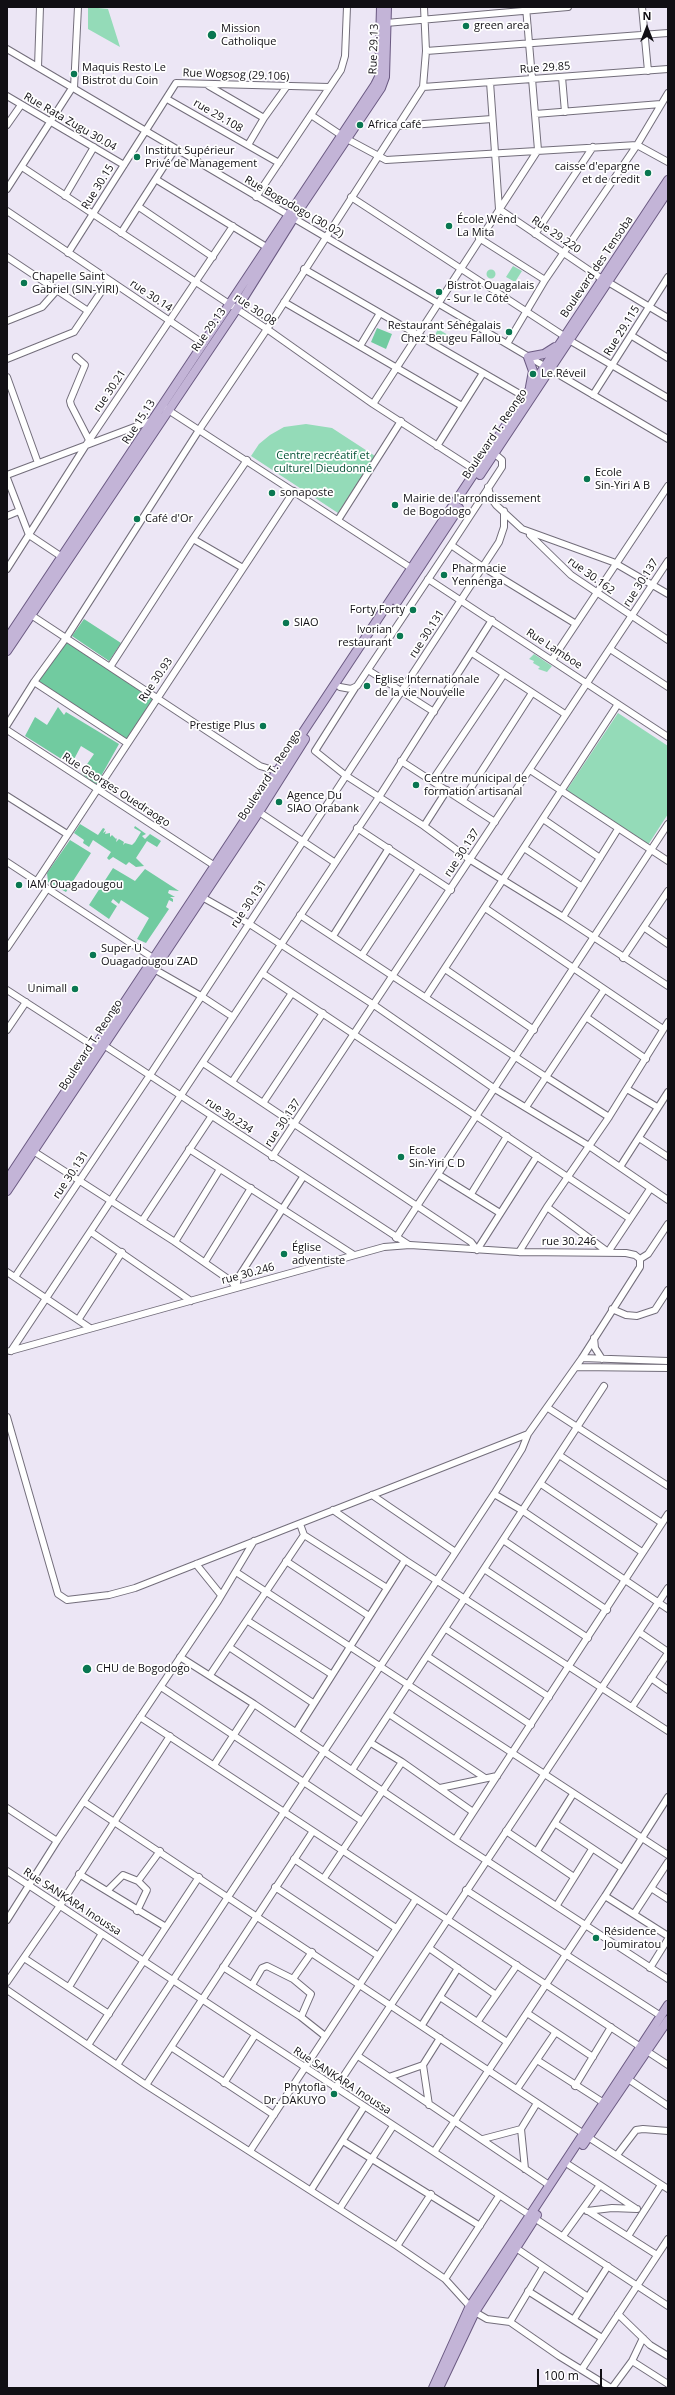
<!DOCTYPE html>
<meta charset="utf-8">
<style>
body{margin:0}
#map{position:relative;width:675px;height:2395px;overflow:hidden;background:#ece6f5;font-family:"Open Sans",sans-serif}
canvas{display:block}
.frame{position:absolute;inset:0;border:8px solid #110f14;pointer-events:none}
.north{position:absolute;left:627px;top:8px;width:40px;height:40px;-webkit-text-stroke:3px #fff;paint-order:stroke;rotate:0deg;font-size:11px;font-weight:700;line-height:16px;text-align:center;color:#110f14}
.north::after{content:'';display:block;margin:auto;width:14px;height:18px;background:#110f14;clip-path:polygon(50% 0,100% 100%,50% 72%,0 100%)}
.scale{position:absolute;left:537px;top:2369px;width:65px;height:18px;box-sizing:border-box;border:2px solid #110f14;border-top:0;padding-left:5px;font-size:12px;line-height:14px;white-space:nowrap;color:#110f14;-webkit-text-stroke:3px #fff;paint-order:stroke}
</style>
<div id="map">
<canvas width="675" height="2395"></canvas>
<div class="frame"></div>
<div class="north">N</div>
<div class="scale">100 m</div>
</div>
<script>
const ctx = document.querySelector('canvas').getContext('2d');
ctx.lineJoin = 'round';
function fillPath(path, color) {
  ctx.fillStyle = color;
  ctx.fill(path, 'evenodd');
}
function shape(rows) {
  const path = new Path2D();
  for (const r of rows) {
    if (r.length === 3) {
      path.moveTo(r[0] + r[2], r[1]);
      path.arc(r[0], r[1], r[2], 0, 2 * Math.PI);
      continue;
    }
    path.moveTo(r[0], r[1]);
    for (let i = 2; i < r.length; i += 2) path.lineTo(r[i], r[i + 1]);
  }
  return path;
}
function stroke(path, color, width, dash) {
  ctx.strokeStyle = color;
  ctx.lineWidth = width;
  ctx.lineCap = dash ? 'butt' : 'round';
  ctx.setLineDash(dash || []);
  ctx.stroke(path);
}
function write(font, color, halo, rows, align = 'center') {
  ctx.font = font + ' "Open Sans",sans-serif';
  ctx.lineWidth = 3.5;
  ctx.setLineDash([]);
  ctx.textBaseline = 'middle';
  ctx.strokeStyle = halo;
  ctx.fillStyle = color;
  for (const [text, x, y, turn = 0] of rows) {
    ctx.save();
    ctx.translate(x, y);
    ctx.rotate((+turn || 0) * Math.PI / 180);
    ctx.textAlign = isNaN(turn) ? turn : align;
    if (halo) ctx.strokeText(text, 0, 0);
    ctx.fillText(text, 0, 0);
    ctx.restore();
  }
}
fillPath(shape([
 [88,7,108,9,120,47,88,29],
 [513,266,522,271,515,282,506,277],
 [491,274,4.5],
 [438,329,448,335,443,341,434,337],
 [306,424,332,428,375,456,338,513,251,456,259,444,270,435,284,427],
 [534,654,552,666,547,672,538,669,540,667,533,663,534,661,529,659],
 [618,713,668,746,668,814,648,845,566,791]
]), '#94dbb8');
fillPath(shape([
 [377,328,392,334,386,349,371,342],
 [84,619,121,643,109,661,72,636],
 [66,640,156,699,126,742,34,682],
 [58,707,64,715,66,712,119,744,96,785,81,773,94,754,81,746,71,765,25,736,35,717,47,725],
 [80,824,98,835,103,828,105,829,103,833,106,831,105,834,110,833,110,837,112,835,116,839,117,838,116,842,119,839,124,842,123,845,125,843,132,845,135,842,141,832,134,828,135,826,146,834,142,836,145,839,150,834,161,841,157,847,147,841,136,858,144,866,136,867,129,862,126,865,113,857,109,860,107,858,111,852,93,840,89,847,83,843,84,840,74,833],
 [70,840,91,853,66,892,48,882,47,873],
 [113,868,135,881,145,869,179,891,169,890,168,893,175,897,170,897,173,899,173,902,169,900,166,907,169,909,146,943,137,939,149,918,121,900,119,904,113,899,111,902,117,906,109,919,89,905]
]), '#71cba0');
const minor = shape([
 [642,7,648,71],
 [386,23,568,7],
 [7,49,668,439],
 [426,51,668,33],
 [38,67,40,7],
 [562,77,565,112],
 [490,82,499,209,602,279],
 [209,86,264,118,248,145],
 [423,87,668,69],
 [74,88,78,7],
 [7,96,124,165],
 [167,99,279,163],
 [535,114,661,104],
 [311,115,347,139,386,160,637,145,668,162],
 [264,118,287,86],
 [7,125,21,105],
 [397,126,492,119],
 [22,167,267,329,373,404,478,472],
 [157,180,268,248],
 [7,189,72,88],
 [65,196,94,147],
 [256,197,341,70,345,56,347,7],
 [351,197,564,336],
 [139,207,213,257],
 [7,211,204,344],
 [121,233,175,149],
 [535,234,593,147],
 [479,238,545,280],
 [68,253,176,83,329,87],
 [7,257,88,311],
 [304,269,525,397],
 [608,282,668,318],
 [284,302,462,406],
 [7,321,42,307,57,290],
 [632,336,668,358],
 [569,340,668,398],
 [507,344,545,280,637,145,668,93],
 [360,346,380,313],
 [76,357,85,365,70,401,71,405,89,440],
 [7,359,74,332,109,280],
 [7,377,38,463],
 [593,395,668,277],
 [373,404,538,150,526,7],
 [165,408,414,570],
 [437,446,483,373],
 [7,475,153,420],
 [7,478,29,535,62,557],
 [488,487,491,498,496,505,522,529,613,562,668,594],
 [7,516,19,511],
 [338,520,401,421],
 [530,535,571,575,668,640],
 [193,539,243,568],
 [451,545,483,567,576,624],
 [7,569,86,445,233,226],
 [428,579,668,737],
 [28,613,260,766,280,772],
 [610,649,668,687],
 [472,653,565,714],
 [552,660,668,486],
 [110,667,193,539,247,460],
 [368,670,434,712],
 [34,682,127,743],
 [340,687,351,689,357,686,451,545,502,467,502,460,495,454],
 [355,688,315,751,345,775,424,826,469,859,563,917,668,986],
 [7,725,34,682,66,638,199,430,267,329,423,87,426,51,424,7],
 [7,730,215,866],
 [401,761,495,822],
 [530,770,668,861],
 [432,781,504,674],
 [7,796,67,834],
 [463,800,532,693],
 [259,812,334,862],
 [543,819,600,858],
 [424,826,447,790],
 [357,828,451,890],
 [524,848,581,886],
 [7,862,153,958],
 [37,881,294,491],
 [202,897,248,923,374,1005,495,1089,589,1146,668,1200],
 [485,908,663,1029],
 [300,915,546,1077,526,1107],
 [563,917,618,829],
 [645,928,668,944],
 [333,936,389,848],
 [7,948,47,889],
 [362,955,419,869],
 [623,958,668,891],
 [154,969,201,996,233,1017],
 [445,969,534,1030],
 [262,973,629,1218],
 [7,990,98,1049],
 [604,990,546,1077,609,1117],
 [426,997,618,704],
 [586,1017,646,1059],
 [7,1030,26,1002],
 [102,1044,409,1245],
 [203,1063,471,1242,477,1250,537,1156],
 [232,1082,292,993],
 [627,1089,657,1107],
 [263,1103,323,1013],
 [639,1138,668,1157],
 [30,1149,175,1242,231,1281,236,1287],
 [189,1149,354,1255],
 [272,1157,668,561],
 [620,1167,668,1092],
 [439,1175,500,1213],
 [471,1194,507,1136],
 [547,1207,608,1252,650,1189],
 [142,1221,211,1117],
 [91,1232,191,1301],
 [396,1238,668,824],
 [175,1242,220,1169],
 [519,1252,547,1207,609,1117,668,1022],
 [640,1259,648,1254,668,1224],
 [205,1262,251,1188],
 [7,1272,90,1328],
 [15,1277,150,1075,499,542,504,527,504,511],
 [236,1287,238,1278,303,1177],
 [612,1309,626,1315,637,1316,655,1310,668,1290],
 [78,1320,122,1252],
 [594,1338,595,1348,602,1359],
 [10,1351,384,1247,410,1245,519,1252,626,1253,635,1255,640,1259],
 [11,1351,379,797,492,620],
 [582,1358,668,1361],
 [576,1367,668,1368],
 [548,1408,668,1486],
 [7,1417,58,1594,67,1600,109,1595,135,1588,528,1434,582,1358,640,1267,640,1259],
 [559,1455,662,1523],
 [541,1484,642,1552],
 [494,1494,523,1511,668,1609],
 [372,1495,454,1551],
 [333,1510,405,1560,668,1731],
 [304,1535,387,1588],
 [503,1540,607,1610],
 [286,1561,369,1616],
 [196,1564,221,1595],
 [484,1569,588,1638],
 [236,1572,668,1855],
 [248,1621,331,1674],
 [446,1629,549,1697],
 [639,1632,668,1652],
 [229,1647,313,1703],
 [427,1656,531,1725],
 [180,1657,254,1704,455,1840,668,1979],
 [210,1675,304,1535,300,1524],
 [651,1678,668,1690],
 [161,1687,362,1821],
 [632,1707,668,1653],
 [389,1714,485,1778],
 [140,1717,668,2065],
 [296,1732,405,1560],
 [402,1762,473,1812],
 [214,1765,254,1704],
 [352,1770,604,1386],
 [440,1788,497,1776],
 [84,1802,584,2134],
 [7,1808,57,1841],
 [556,1824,622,1868],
 [506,1831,574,1877],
 [455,1840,668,1514],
 [537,1851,573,1794],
 [294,1859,396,1928],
 [7,1871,668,2306],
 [79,1874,166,1927],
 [324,1878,402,1762,371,1743],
 [138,1881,160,1851],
 [275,1887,377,1955],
 [651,1888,668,1899],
 [466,1890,661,2016],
 [107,1891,123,1875,138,1881,147,1890,137,1911],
 [605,1896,668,1936],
 [557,1905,592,1849],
 [634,1914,668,1862],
 [7,1920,57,1841,218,1601,254,1541],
 [429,1948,496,1995],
 [24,1958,109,2014],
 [223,1967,301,2017,325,2036],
 [650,1968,668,1939],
 [293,1979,312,1952],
 [7,1982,59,1907,170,1736],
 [252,1985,262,1968,267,1966,293,1979,311,1994,301,2017],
 [69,1987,101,1935],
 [7,1990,146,2085,397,2246,445,2279,475,2312,487,2319,510,2322,559,2356,611,2388],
 [440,1997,507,2042],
 [527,2013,593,2057],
 [478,2021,517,1965],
 [422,2025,458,1968],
 [88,2045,199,1877],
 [171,2047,274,2115],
 [358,2056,549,2185],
 [537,2060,604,2103],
 [117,2065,494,1494,522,1449,528,1434],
 [389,2077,423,2065],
 [628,2079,668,2106],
 [224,2083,255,2035],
 [146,2085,313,1831],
 [575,2086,611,2027],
 [335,2089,668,1588],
 [517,2089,555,2033],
 [429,2105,423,2065,440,2038],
 [588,2137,668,2189],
 [483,2139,521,2129],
 [343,2141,480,2226],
 [250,2151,416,1899],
 [434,2152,605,1896,668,1797],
 [617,2155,636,2130,643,2129,668,2131],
 [525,2169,521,2129,537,2103],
 [600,2185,635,2208],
 [311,2190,364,2107],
 [340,2208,393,2126],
 [587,2211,612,2208,637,2209],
 [588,2211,657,2255],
 [563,2236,600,2185,569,2165],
 [628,2236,661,2185],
 [397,2246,431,2194],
 [516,2248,588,2297],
 [445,2279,499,2196],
 [528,2291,602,2338],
 [618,2314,650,2345,668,2356],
 [574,2319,608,2266],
 [510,2322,543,2267],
 [632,2361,668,2384],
 [582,2369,668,2239],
 [612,2388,632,2361,643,2338]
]);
const major = shape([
 [530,387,533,371,528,357,544,354,555,347],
 [480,475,668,191],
 [397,602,459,508],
 [7,639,375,85,379,77,381,7],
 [7,651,236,310,293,219,381,88,385,77,387,7],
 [7,1180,668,180],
 [7,1191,259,812,305,739],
 [583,2145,668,2020],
 [433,2388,469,2308,668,2005],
 [439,2388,475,2312,537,2215]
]);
stroke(minor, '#736e7b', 8);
stroke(major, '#6b5a82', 10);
stroke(minor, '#fff', 6);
stroke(major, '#c3b4d7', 8);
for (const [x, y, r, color] of [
 [466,26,4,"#097751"],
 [212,35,5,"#097751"],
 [74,74,4,"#097751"],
 [360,125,4,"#097751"],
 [137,157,4,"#097751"],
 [648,173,4,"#097751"],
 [449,226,4,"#097751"],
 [24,283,4,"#097751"],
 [439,292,4,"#097751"],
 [509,332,4,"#097751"],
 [533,374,4,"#097751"],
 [587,479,4,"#097751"],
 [272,493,4,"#097751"],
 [395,505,4,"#097751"],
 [137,519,4,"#097751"],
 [444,575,4,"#097751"],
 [413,610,4,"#097751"],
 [286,623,4,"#097751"],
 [400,636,4,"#097751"],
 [367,686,4,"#097751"],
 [263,726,4,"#097751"],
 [416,785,4,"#097751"],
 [279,802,4,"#097751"],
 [19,885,4,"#097751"],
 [93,955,4,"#097751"],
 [75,989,4,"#097751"],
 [401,1157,4,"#097751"],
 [284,1254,4,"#097751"],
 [87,1669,5,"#097751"],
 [596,1938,4,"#097751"],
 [334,2094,4,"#097751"]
]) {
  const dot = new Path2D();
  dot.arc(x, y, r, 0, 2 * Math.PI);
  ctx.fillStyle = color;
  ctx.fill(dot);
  stroke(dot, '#fff', 1.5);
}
write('11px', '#110f14', '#fff', [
 ["green area",474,26],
 ["Mission",221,29],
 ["Catholique",221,42],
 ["Maquis Resto Le",82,68],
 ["Bistrot du Coin",82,81],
 ["Africa café",368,125],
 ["Institut Supérieur",145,151],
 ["Privé de Management",145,164],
 ["caisse d'epargne",640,167,"right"],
 ["et de credit",640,180,"right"],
 ["École Wend",457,220],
 ["La Mita",457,233],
 ["Chapelle Saint",32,277],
 ["Gabriel (SIN-YIRI)",32,290],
 ["Bistrot Ouagalais",447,286],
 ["- Sur le Côté",447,299],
 ["Restaurant Sénégalais",501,326,"right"],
 ["Chez Beugeu Fallou",501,339,"right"],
 ["Le Réveil",541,374],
 ["Ecole",595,473],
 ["Sin-Yiri A B",595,486],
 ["sonaposte",280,493],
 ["Mairie de l'arrondissement",403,499],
 ["de Bogodogo",403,512],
 ["Café d'Or",145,519],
 ["Pharmacie",452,569],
 ["Yennenga",452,582],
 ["Forty Forty",405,610,"right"],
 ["SIAO",294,623],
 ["Ivorian",392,630,"right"],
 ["restaurant",392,643,"right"],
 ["Eglise Internationale",375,680],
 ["de la vie Nouvelle",375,693],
 ["Prestige Plus",255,726,"right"],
 ["Centre municipal de",424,779],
 ["formation artisanal",424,792],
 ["Agence Du",287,796],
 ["SIAO Orabank",287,809],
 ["IAM Ouagadougou",27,885],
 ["Super U",101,949],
 ["Ouagadougou ZAD",101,962],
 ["Unimall",67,989,"right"],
 ["Ecole",409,1151],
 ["Sin-Yiri C D",409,1164],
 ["Église",292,1248],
 ["adventiste",292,1261],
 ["CHU de Bogodogo",96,1669],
 ["Résidence",604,1932],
 ["Joumiratou",604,1945],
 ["Phytofla",326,2088,"right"],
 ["Dr. DAKUYO",326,2101,"right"]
], 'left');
write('11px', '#110f14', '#fff', [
 ["Rue 29.13",374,49,-88],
 ["Rue 29.85",545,68,-4],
 ["Rue Wogsog (29.106)",236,75,2],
 ["rue 29.108",218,116,30],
 ["Rue Rata Zugu 30.04",70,122,30],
 ["Rue 30.15",98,187,-58],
 ["Rue Bogodogo (30.02)",294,207,30],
 ["Rue 29.220",556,235,34],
 ["Boulevard des Tensoba",597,267,-56],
 ["rue 30.14",151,296,34],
 ["rue 30.08",255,310,34],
 ["Rue 29.13",209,330,-55],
 ["Rue 29.115",622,331,-58],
 ["rue 30.21",110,391,-56],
 ["Rue 15.13",139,422,-57],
 ["Boulevard T. Reongo",495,434,-56],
 ["rue 30.162",591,576,36],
 ["rue 30.137",641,583,-57],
 ["rue 30.131",427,634,-57],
 ["Rue Lamboe",554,649,33],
 ["Rue 30.93",156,680,-56],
 ["Boulevard T. Reongo",270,775,-57],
 ["Rue Georges Ouedraogo",116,790,33],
 ["rue 30.137",462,853,-57],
 ["rue 30.131",249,904,-56],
 ["Boulevard T. Reongo",91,1045,-57],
 ["rue 30.234",229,1116,34],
 ["rue 30.137",283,1123,-56],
 ["rue 30.131",71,1175,-56],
 ["rue 30.246",569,1242],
 ["rue 30.246",248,1274,-15],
 ["Rue SANKARA Inoussa",72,1902,33],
 ["Rue SANKARA Inoussa",342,2081,33]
]);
write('11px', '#055236', '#fff', [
 ["Centre recréatif et",323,456],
 ["culturel Dieudonné",323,469]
]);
</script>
